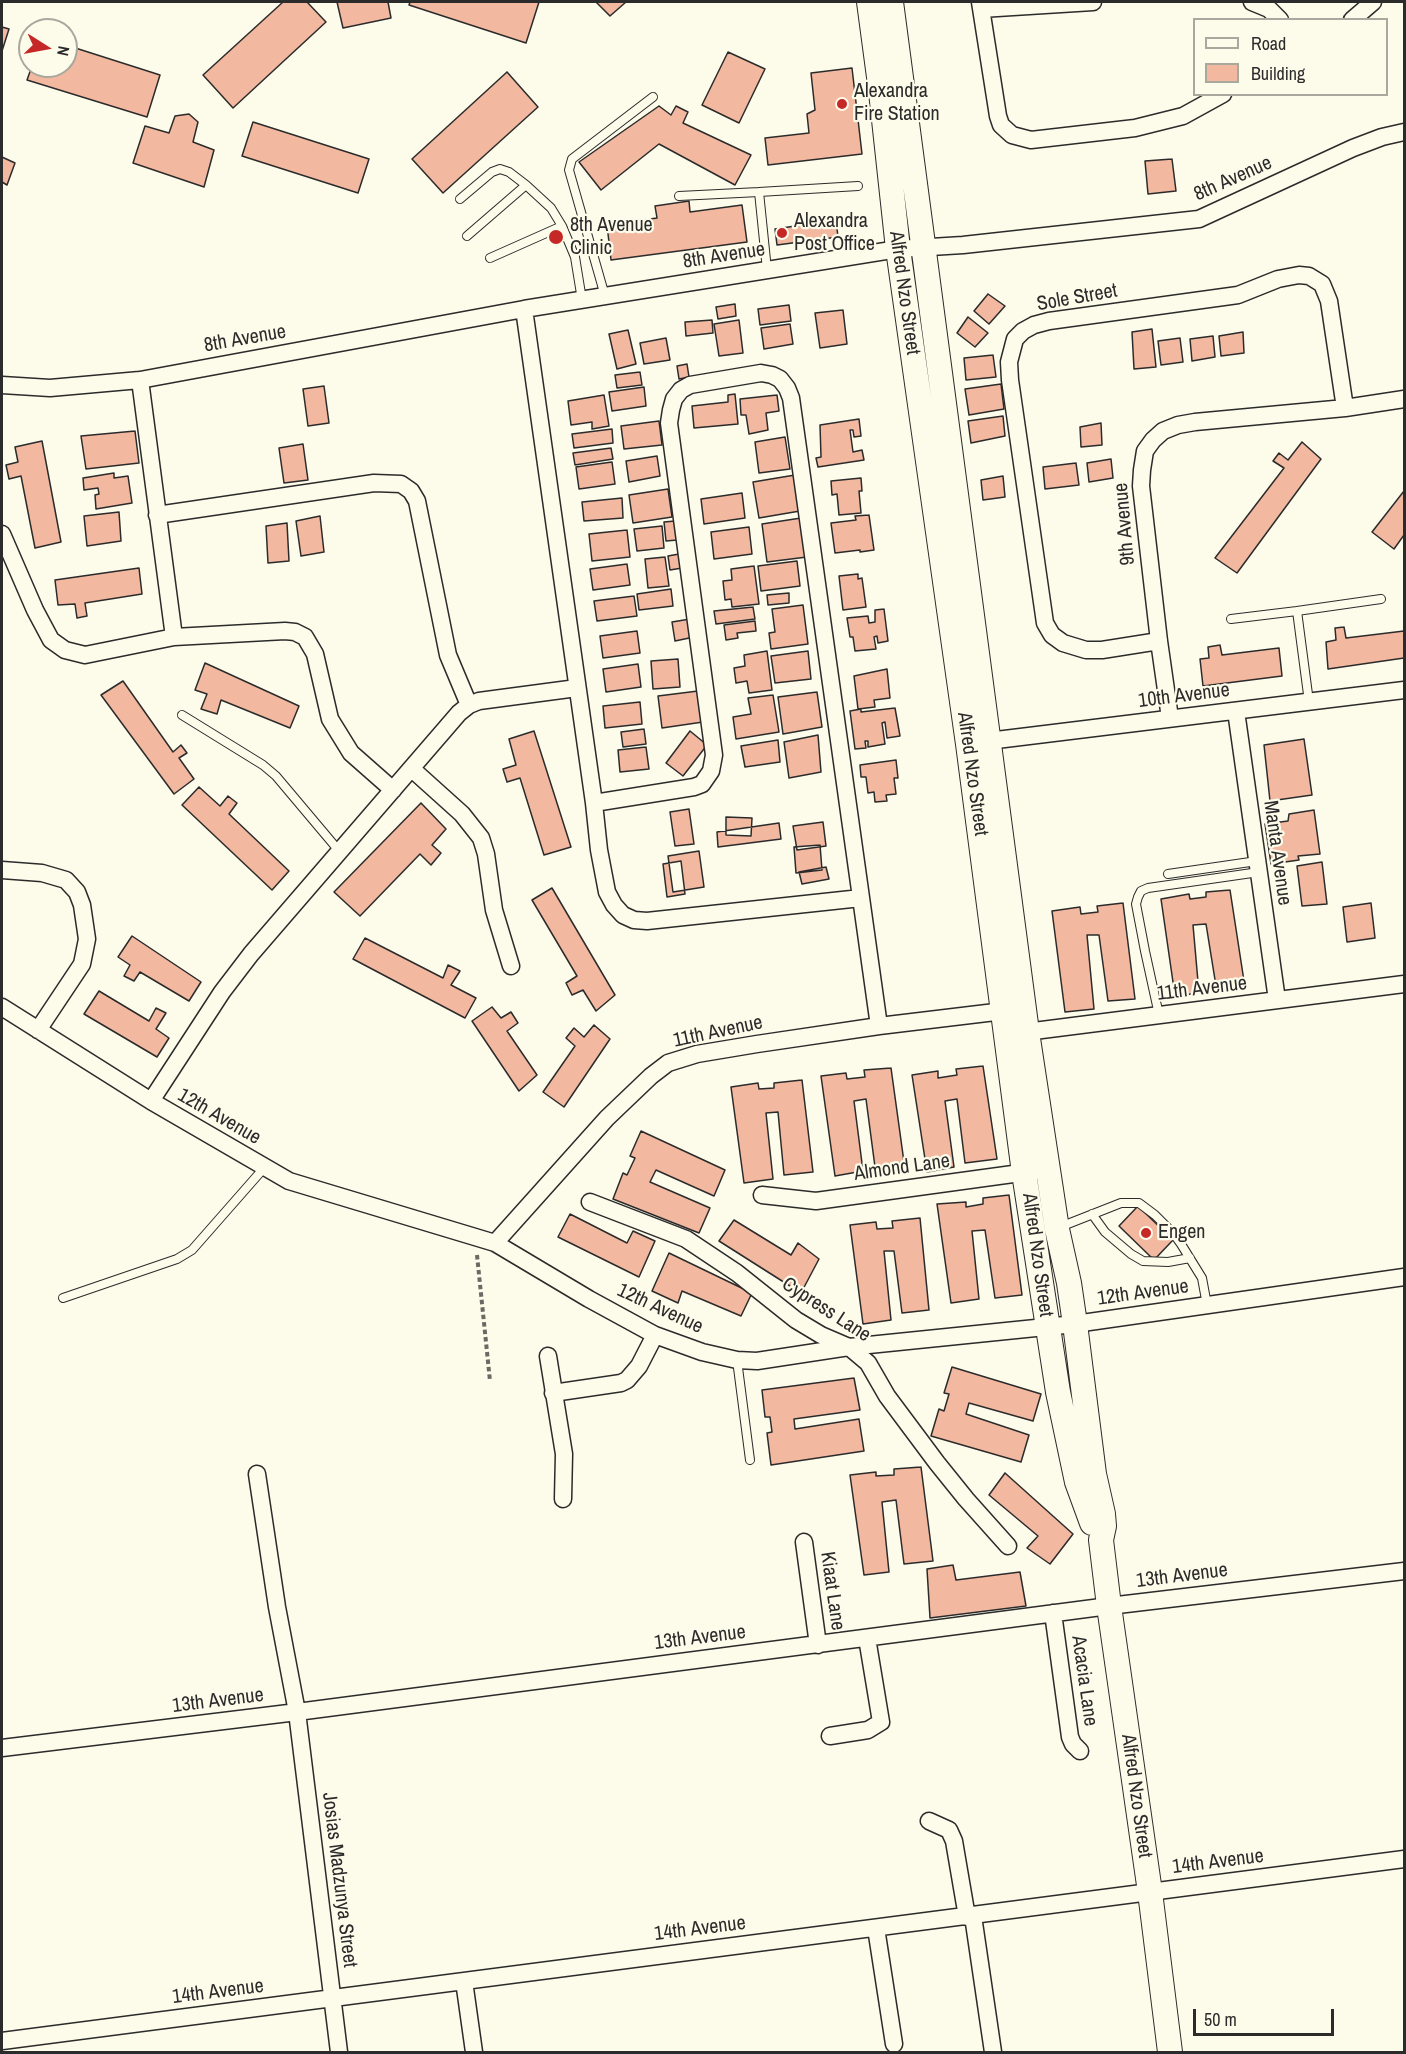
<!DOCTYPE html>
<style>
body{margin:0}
#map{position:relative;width:1406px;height:2054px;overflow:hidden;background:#fdfbea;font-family:"Archivo Narrow",sans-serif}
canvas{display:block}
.frame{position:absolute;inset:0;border:3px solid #2b2b2b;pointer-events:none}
.legend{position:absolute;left:1193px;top:18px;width:195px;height:78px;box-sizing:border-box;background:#fdfbea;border:2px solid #a9a89e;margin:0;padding:8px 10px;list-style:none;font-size:18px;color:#2b2b2b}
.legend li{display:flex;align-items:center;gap:12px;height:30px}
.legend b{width:30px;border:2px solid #a9a89e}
.north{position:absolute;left:18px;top:18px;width:60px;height:60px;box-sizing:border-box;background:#fdfbea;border:2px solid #a9a89e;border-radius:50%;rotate:101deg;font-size:16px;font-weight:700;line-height:24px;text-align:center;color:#2b2b2b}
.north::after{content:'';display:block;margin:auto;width:21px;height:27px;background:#c62828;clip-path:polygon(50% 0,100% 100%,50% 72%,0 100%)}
.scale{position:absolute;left:1193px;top:2009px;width:141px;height:27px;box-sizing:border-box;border:3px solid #2b2b2b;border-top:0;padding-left:8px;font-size:18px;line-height:21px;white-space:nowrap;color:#2b2b2b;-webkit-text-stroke:4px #fdfbea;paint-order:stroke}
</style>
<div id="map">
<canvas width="1406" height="2054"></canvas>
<div class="frame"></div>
<ul class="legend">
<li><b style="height:8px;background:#fdfbea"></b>Road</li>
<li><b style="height:16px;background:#f2b8a0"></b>Building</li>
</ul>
<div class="north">N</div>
<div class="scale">50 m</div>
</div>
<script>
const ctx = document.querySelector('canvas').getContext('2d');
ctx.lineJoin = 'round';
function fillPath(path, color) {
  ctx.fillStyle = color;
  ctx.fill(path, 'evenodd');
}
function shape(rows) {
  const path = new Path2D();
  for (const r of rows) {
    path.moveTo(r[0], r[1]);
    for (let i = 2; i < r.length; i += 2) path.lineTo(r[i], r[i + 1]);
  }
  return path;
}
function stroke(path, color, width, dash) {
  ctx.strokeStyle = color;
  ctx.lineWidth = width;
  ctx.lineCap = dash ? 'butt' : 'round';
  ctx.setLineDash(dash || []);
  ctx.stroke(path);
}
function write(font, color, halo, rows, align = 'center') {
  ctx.font = font + ' "Archivo Narrow",sans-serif';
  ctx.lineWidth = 4.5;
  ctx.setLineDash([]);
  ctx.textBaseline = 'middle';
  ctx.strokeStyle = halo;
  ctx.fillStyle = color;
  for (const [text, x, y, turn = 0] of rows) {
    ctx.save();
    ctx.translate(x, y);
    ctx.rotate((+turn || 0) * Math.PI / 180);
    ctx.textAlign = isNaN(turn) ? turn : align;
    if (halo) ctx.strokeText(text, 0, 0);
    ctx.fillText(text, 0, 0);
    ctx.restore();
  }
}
const building = shape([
 [283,2,307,2,326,22,233,108,203,75,283,2],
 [337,2,388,2,391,18,343,28,337,2],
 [410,2,539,2,526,43,409,5,410,2],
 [596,2,626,2,610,16,596,2],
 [2,27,9,29,2,51,2,27],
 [66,45,160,75,147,117,27,80,32,66,66,66,66,45],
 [728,52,765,69,739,123,702,105,728,52],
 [852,68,862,154,768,165,765,138,809,133,807,114,815,110,811,73,852,68],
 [507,72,538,107,443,193,412,159,507,72],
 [659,106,671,115,676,106,688,112,683,123,751,155,735,185,659,144,601,190,579,162,659,106],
 [189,114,198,122,193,142,214,150,204,187,133,163,145,126,169,133,175,116,189,114],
 [253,122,369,159,358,193,242,156,253,122],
 [2,157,15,163,7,185,2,182,2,157],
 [1172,159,1176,191,1148,194,1145,161,1172,159],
 [689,201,690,212,742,205,747,242,611,260,607,225,657,218,655,206,689,201],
 [836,220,838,237,777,245,775,229,836,220],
 [988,294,1005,306,989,324,974,311,988,294],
 [735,304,736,316,718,319,716,307,735,304],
 [789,305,791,321,760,325,758,309,789,305],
 [843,310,847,344,820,348,815,313,843,310],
 [968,317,988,333,975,347,957,333,968,317],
 [712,320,713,333,686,336,685,322,712,320],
 [739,320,743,353,719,356,714,324,739,320],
 [790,324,793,344,764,349,761,328,790,324],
 [1152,329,1156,367,1134,369,1132,332,1152,329],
 [628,330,636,364,617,369,609,334,628,330],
 [1243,332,1244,353,1221,356,1219,336,1243,332],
 [1213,336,1215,357,1192,361,1190,339,1213,336],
 [666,338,670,360,644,364,640,343,666,338],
 [1180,338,1183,362,1161,365,1158,341,1180,338],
 [993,355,996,377,966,380,964,358,993,355],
 [687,364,689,377,679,379,677,366,687,364],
 [640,372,642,385,617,388,615,375,640,372],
 [1001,384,1004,409,969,415,965,389,1001,384],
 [324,386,329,423,308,426,303,389,324,386],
 [644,387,646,406,612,411,609,392,644,387],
 [735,394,738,424,694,428,692,406,728,402,728,395,735,394],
 [604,395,609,426,592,429,592,422,571,425,568,401,604,395],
 [777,395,779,411,766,413,768,430,749,434,746,415,741,415,740,399,777,395],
 [1003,416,1005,436,971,443,968,421,1003,416],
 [859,419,861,436,854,437,853,430,850,430,853,452,862,450,864,460,818,467,816,458,821,457,820,425,859,419],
 [659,421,662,445,624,449,621,426,659,421],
 [1101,423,1102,445,1081,447,1080,427,1101,423],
 [612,429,613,443,574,448,572,434,612,429],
 [135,431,139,463,86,469,81,436,135,431],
 [785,437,790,469,759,473,755,442,785,437],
 [42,441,61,542,35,548,21,476,9,479,6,465,18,462,15,447,42,441],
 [1302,442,1321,459,1237,573,1215,558,1284,468,1273,461,1279,453,1288,460,1302,442],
 [303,444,308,480,284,483,279,448,303,444],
 [611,448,613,459,575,465,573,453,611,448],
 [657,456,660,476,629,482,626,461,657,456],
 [1111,459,1113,478,1089,482,1087,463,1111,459],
 [612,462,615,484,579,489,576,467,612,462],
 [1076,463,1079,485,1045,489,1043,467,1076,463],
 [114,473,114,478,128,476,132,503,96,509,95,495,99,494,98,488,84,490,83,478,114,473],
 [795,475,800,511,759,518,753,482,795,475],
 [1003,476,1005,497,983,500,981,480,1003,476],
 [861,478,862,491,859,491,861,513,839,515,837,494,832,495,831,481,861,478],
 [668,489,672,517,633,523,629,495,668,489],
 [1404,491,1404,535,1394,549,1372,532,1404,491],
 [742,493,745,518,704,524,701,499,742,493],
 [622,498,623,518,584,521,582,502,622,498],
 [119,512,121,541,87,546,84,516,119,512],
 [869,515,874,550,860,552,860,550,835,553,831,523,856,520,855,516,869,515],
 [320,516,324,552,301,556,296,521,320,516],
 [801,518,807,557,767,562,762,524,801,518],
 [675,521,677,540,666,541,664,522,675,521],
 [287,523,289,561,268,563,266,526,287,523],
 [662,526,664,548,637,551,634,529,662,526],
 [749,527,752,554,714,559,711,532,749,527],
 [627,530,630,557,592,561,589,534,627,530],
 [679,554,682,568,670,570,668,556,679,554],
 [665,557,669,586,648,588,645,559,665,557],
 [797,561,800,586,761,591,758,566,797,561],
 [627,564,630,585,593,590,590,569,627,564],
 [754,566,759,604,732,607,731,599,725,600,723,581,732,580,731,569,754,566],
 [139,568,142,594,85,603,87,616,77,618,75,604,58,605,55,580,139,568],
 [858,574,858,579,862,578,866,607,843,610,839,576,858,574],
 [671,589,673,606,639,610,637,594,671,589],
 [789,593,789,603,768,605,767,595,789,593],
 [634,596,637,616,597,621,594,601,634,596],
 [803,605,808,644,771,649,769,633,775,632,772,609,803,605],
 [753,607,755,619,716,624,714,611,753,607],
 [884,609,888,641,878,643,877,636,874,637,876,649,855,651,853,637,850,637,847,618,868,616,869,623,875,622,875,610,884,609],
 [690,619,694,637,675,641,672,622,690,619],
 [755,621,756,631,737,633,738,638,726,640,724,625,755,621],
 [1344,627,1346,638,1404,631,1404,658,1328,669,1326,642,1336,640,1335,628,1344,627],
 [637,631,640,653,603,658,600,636,637,631],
 [1220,645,1222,655,1279,648,1282,676,1203,686,1200,659,1209,658,1208,647,1220,645],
 [767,651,772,690,749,693,747,681,736,683,734,668,745,666,744,655,767,651],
 [808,651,811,679,775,683,771,656,808,651],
 [678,659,680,687,653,689,651,661,678,659],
 [205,663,299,706,290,728,221,700,217,714,201,709,207,694,195,690,205,663],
 [638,664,641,687,606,692,603,669,638,664],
 [887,669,890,698,874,700,875,707,858,709,854,676,887,669],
 [123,681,173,752,181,745,187,753,179,758,194,779,174,794,101,695,123,681],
 [698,691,703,722,662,728,658,696,698,691],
 [817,692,822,727,783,734,778,697,817,692],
 [773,695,779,732,736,739,733,717,751,714,748,698,773,695],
 [640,702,642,724,605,728,603,706,640,702],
 [895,708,900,736,887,738,885,722,882,723,885,744,868,747,868,741,865,741,866,748,855,749,850,711,861,709,861,712,895,708],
 [644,729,646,744,623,747,621,732,644,729],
 [534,731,571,847,544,855,520,778,507,782,503,769,516,765,509,739,534,731],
 [690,731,707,745,683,776,666,763,690,731],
 [818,735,821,772,789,778,784,742,818,735],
 [1304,739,1312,795,1270,801,1264,745,1304,739],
 [778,740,780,762,745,767,741,746,778,740],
 [646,747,649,769,620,772,618,750,646,747],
 [896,760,898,778,894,778,896,794,886,795,887,801,875,802,874,792,868,793,866,777,861,777,860,765,896,760],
 [199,787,220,806,228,796,237,803,229,814,289,871,272,890,182,805,199,787],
 [421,803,446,829,432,845,441,853,431,865,420,854,360,916,334,892,421,803],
 [689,809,694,844,675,846,670,812,689,809],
 [1314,810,1320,854,1298,856,1299,860,1271,864,1265,824,1288,821,1289,814,1314,810],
 [726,817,752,818,751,836,726,835,726,817],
 [823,822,826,846,797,850,793,826,823,822],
 [779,823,781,839,718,847,717,832,779,823],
 [820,845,822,870,796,873,794,847,820,845],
 [699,851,704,887,673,892,668,856,699,851],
 [681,861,685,894,667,897,663,864,681,861],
 [1322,862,1327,904,1302,906,1297,866,1322,862],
 [826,867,829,879,802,884,799,872,826,867],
 [552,888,615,995,596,1011,583,990,572,995,566,983,577,976,532,900,552,888],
 [1230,890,1244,981,1216,986,1206,924,1193,925,1199,993,1175,996,1161,899,1189,894,1190,899,1206,897,1206,892,1230,890],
 [1123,903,1135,999,1108,1001,1099,935,1087,935,1094,1009,1065,1012,1052,911,1080,907,1081,914,1098,912,1097,906,1123,903],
 [1371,903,1375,938,1347,942,1343,907,1371,903],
 [132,936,201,982,189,1001,140,972,134,981,124,976,130,965,118,957,132,936],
 [365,938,443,978,448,965,460,971,451,985,476,998,465,1018,353,959,365,938],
 [99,991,149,1021,156,1008,166,1013,156,1029,169,1038,157,1057,84,1014,99,991],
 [492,1007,501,1018,511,1012,518,1023,507,1031,537,1075,519,1091,472,1021,492,1007],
 [594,1025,610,1039,564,1107,543,1092,575,1046,566,1038,574,1028,584,1037,594,1025],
 [983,1066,997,1159,965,1163,957,1099,945,1101,954,1167,927,1172,912,1075,938,1071,938,1078,957,1075,956,1069,983,1066],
 [891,1068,904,1162,875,1167,866,1099,854,1101,863,1171,835,1176,821,1076,846,1073,847,1079,865,1077,864,1070,891,1068],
 [802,1080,813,1172,784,1175,778,1112,766,1113,773,1179,744,1183,731,1087,758,1083,759,1089,774,1088,774,1083,802,1080],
 [641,1131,725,1170,714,1196,656,1170,650,1182,710,1208,699,1233,613,1199,623,1173,627,1175,635,1158,630,1156,641,1131],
 [1009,1195,1022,1295,995,1298,985,1230,972,1231,979,1299,951,1303,937,1204,966,1202,966,1207,983,1204,983,1198,1009,1195],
 [1138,1206,1173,1240,1154,1260,1119,1226,1138,1206],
 [570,1214,627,1243,633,1231,655,1241,639,1277,558,1237,570,1214],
 [920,1218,929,1310,902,1313,894,1251,884,1251,891,1320,863,1324,850,1225,876,1222,877,1229,893,1228,892,1221,920,1218],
 [734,1220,791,1255,798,1243,819,1259,801,1293,719,1241,734,1220],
 [669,1253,752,1293,741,1316,682,1291,678,1303,652,1291,669,1253],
 [952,1367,1041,1394,1033,1421,969,1403,966,1414,1029,1435,1021,1462,931,1436,939,1409,944,1411,949,1394,944,1393,952,1367],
 [854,1378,860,1410,794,1419,795,1429,859,1419,864,1451,771,1465,767,1433,772,1432,770,1417,765,1417,762,1390,854,1378],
 [921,1467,933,1561,904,1564,896,1500,882,1502,889,1572,864,1575,850,1475,876,1472,876,1476,894,1475,894,1469,921,1467],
 [1005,1473,1073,1534,1050,1564,1027,1548,1038,1536,989,1495,1005,1473],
 [953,1565,956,1580,1020,1572,1026,1606,930,1618,927,1569,953,1565]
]);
fillPath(building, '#f2b8a0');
stroke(building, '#2b2b2b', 1.5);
const lane = shape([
 [679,196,759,192],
 [460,199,492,172,500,169,509,172,526,185,551,208,562,226,575,257,582,300],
 [467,236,526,185],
 [490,258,562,226],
 [767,270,759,192,858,186],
 [605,296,569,170,572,159,653,97],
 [1231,619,1297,611],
 [1309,702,1297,611,1381,599],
 [182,715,263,765,276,776,340,852],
 [1168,874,1257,861],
 [1159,1015,1145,951,1136,904,1138,897,1141,891,1148,888,1259,872],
 [1092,1214,1105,1232,1131,1254,1143,1261,1168,1262,1190,1258],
 [1060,1227,1121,1203,1139,1203,1155,1215,1173,1233,1181,1244,1202,1278,1207,1305],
 [63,1298,177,1259,192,1250,264,1168],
 [737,1360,750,1460]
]);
const street = shape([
 [980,2,998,116,1001,125,1012,135,1031,140,1135,128,1183,116,1223,94],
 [1252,2,1269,9,1280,20],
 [981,9,1093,2],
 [1352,20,1373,2],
 [524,309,594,803,599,850,607,892,614,905,623,915,634,920,647,921,861,898],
 [140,380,174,637,285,631,295,632,305,637,315,654,330,719,351,753,393,790],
 [2,385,50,388,140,380,524,309,898,249,963,245,1199,219,1353,148,1382,137,1404,132],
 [157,515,374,483,401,484,411,491,417,501,448,655,469,705],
 [2,534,35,610,51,640,65,650,85,655,174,637],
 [1159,641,1102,650,1086,650,1063,643,1052,635,1045,623,1010,380,1009,362,1015,339,1023,331,1034,325,1049,321,1238,295,1278,279,1299,275,1309,276,1322,284,1329,301,1345,408],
 [1236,711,1277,1000],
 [1170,718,1159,641,1141,486,1142,470,1145,451,1153,440,1163,431,1178,425,1195,422,1345,408,1404,399],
 [980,742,1404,690],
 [412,769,462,814,481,838,486,854,494,910,511,966],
 [594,803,694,787,702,784,711,771,714,755,669,423,671,410,674,399,681,390,690,385,761,373,772,375,780,379,787,388,791,398,879,1026],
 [2,870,42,873,66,880,77,892,82,905,87,939,82,964,38,1030],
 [2,1007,151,1101,289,1181,495,1243,589,1299,655,1335,702,1352,737,1360,757,1361,849,1347,1075,1324,1404,1277],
 [1018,1033,1404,984],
 [151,1101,222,992,251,954,459,713,469,705,479,701,577,688],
 [762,1195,816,1201,1035,1171],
 [590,1202,686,1239,737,1273,796,1320,821,1335,849,1347,868,1363,887,1396,937,1463,966,1499,1008,1546],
 [495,1243,607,1118,651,1076,668,1063,697,1054,757,1044,879,1026,1012,1010],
 [548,1356,564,1454,563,1499],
 [553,1393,621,1383,627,1380,639,1366,655,1335],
 [257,1474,277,1607,297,1712,339,2052],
 [804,1542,818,1645],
 [1053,1613,1070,1737,1073,1744,1080,1751],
 [830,1736,868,1730,881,1722,867,1638],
 [2,1748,297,1712,1109,1606,1404,1571],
 [929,1821,949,1830,954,1841,967,1917],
 [973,1916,993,2052],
 [876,1928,894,2044],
 [464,1981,474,2052],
 [2,2041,1404,1859]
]);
const secondary = shape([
 [869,2,881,92,898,249,968,744,1024,1173,1058,1392,1077,1482,1092,1523],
 [891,2,1027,1032,1057,1229,1069,1283,1075,1324,1094,1474,1103,1514,1104,1526,1101,1540,1109,1606,1150,1892,1170,2052]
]);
stroke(lane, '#2b2b2b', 10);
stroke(street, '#2b2b2b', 19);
stroke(secondary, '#2b2b2b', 26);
stroke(shape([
 [477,1255,490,1381]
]), '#6a6964', 4, [4.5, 3]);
stroke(lane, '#fdfbea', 8);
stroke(street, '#fdfbea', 16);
stroke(secondary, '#fdfbea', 24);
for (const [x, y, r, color] of [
 [842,104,6,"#c62828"],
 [782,233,6,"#c62828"],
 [556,237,8,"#c62828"],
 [1146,1233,6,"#c62828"]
]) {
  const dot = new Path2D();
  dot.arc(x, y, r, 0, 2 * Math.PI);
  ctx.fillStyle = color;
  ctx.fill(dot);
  stroke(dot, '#fdfbea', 2);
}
write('20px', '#2b2b2b', '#fdfbea', [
 ["Alexandra",854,92],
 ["Fire Station",854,115],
 ["Alexandra",794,222],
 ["Post Office",794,245],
 ["8th Avenue",570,226],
 ["Clinic",570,249],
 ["Engen",1158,1233]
], 'left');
write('20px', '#2b2b2b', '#fdfbea', [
 ["8th Avenue",1233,179,-24],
 ["8th Avenue",724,256,-9],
 ["Alfred Nzo Street",904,293,82],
 ["Sole Street",1077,298,-10],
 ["8th Avenue",245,339,-10],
 ["9th Avenue",1125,524,-95],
 ["10th Avenue",1184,696,-7],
 ["Alfred Nzo Street",972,774,82],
 ["Manta Avenue",1277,853,82],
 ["11th Avenue",1202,989,-7],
 ["11th Avenue",718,1032,-12],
 ["12th Avenue",219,1117,30],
 ["Almond Lane",902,1168,-8],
 ["Alfred Nzo Street",1037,1255,82],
 ["12th Avenue",1143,1293,-8],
 ["12th Avenue",660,1309,25],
 ["Cypress Lane",826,1310,33],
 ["13th Avenue",1182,1576,-7],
 ["Kiaat Lane",832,1591,82],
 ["13th Avenue",700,1638,-7],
 ["Acacia Lane",1084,1681,82],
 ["13th Avenue",218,1701,-7],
 ["Alfred Nzo Street",1136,1796,82],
 ["14th Avenue",1218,1862,-7],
 ["Josias Madzunya Street",339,1880,83],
 ["14th Avenue",700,1929,-7],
 ["14th Avenue",218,1992,-7]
]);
</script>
